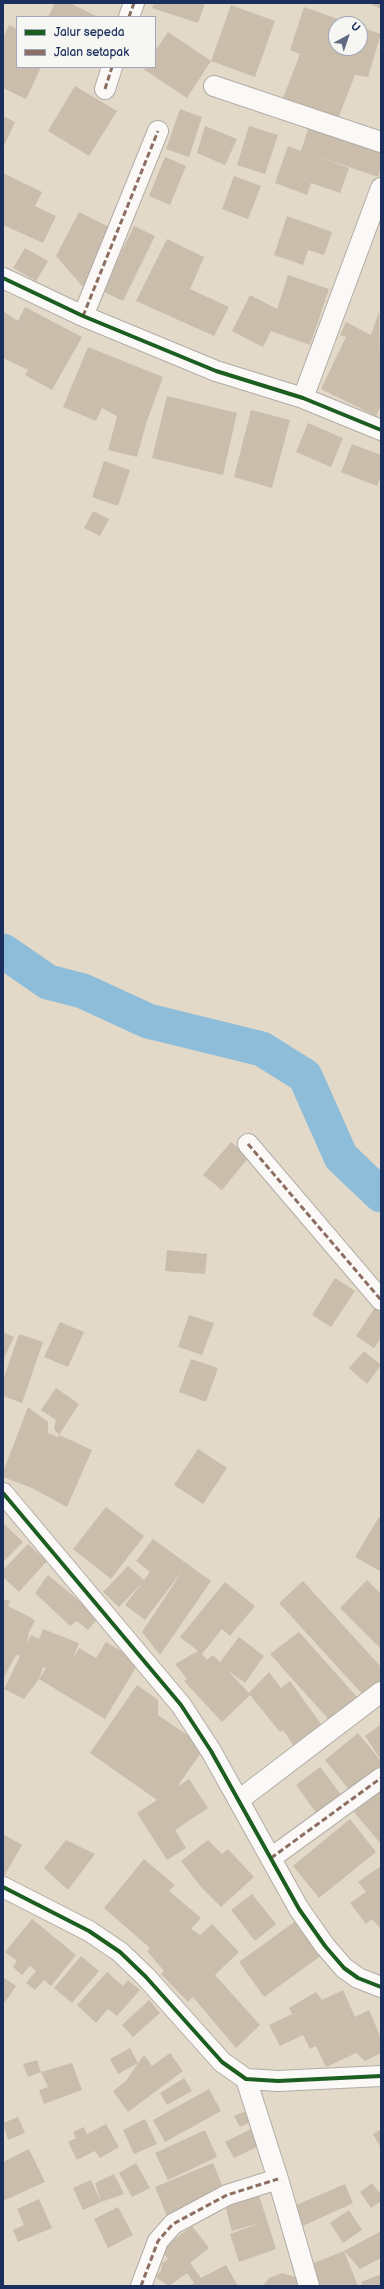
<!DOCTYPE html>
<style>
body{margin:0}
#map{position:relative;width:384px;height:2289px;overflow:hidden;background:#e3d9c8;font-family:"Balsamiq Sans",sans-serif}
canvas{display:block}
.frame{position:absolute;inset:0;border:4px solid #1b2f5e;pointer-events:none}
.legend{position:absolute;left:16px;top:16px;width:140px;height:52px;box-sizing:border-box;background:#f6f6f2;border:1px solid #9ea6b7;margin:0;padding:5px 7px;list-style:none;font-size:12px;color:#1b2f5e}
.legend li{display:flex;align-items:center;gap:8px;height:20px}
.legend b{width:20px;border:1px solid #9ea6b7}
.north{position:absolute;left:328px;top:16px;width:40px;height:40px;box-sizing:border-box;background:#f6f6f2;border:1px solid #9ea6b7;border-radius:50%;rotate:40deg;font-size:11px;font-weight:700;line-height:16px;text-align:center;color:#1b2f5e}
.north::after{content:'';display:block;margin:auto;width:14px;height:18px;background:#616a83;clip-path:polygon(50% 0,100% 100%,50% 72%,0 100%)}
</style>
<div id="map">
<canvas width="384" height="2289"></canvas>
<div class="frame"></div>
<ul class="legend">
<li><b style="height:5px;background:#1b5e20"></b>Jalur sepeda</li>
<li><b style="height:5px;background:#8d6e63"></b>Jalan setapak</li>
</ul>
<div class="north">U</div>
</div>
<script>
const ctx = document.querySelector('canvas').getContext('2d');
ctx.lineJoin = 'round';
function shape(rows) {
  const path = new Path2D();
  for (const r of rows) {
    path.moveTo(r[0], r[1]);
    for (let i = 2; i < r.length; i += 2) path.lineTo(r[i], r[i + 1]);
  }
  return path;
}
function stroke(path, color, width, dash) {
  ctx.strokeStyle = color;
  ctx.lineWidth = width;
  ctx.lineCap = dash ? 'butt' : 'round';
  ctx.setLineDash(dash || []);
  ctx.stroke(path);
}
function fillPath(path, color) {
  ctx.fillStyle = color;
  ctx.fill(path, 'evenodd');
}
stroke(shape([
 [3,951,48,982,83,991,148,1021,262,1049,305,1076,341,1157,381,1195]
]), '#8ebdda', 35);
fillPath(shape([
 [55,3,70,3,98,17,48,17],
 [154,3,205,3,198,23,152,8],
 [369,3,381,3,381,9],
 [231,5,275,21,255,77,211,61,187,98,143,69,155,67,155,51,168,32,211,61],
 [304,7,352,24,336,24,336,48,360,48,360,27,381,34,368,77,355,75,338,119,283,98,300,54,290,50],
 [9,25,17,29,17,67,41,67,26,99,3,88,3,38],
 [75,86,117,111,89,156,48,131],
 [180,109,202,117,189,157,166,149],
 [3,116,15,122,3,148],
 [205,126,237,139,225,165,197,153],
 [249,126,278,135,265,174,237,165],
 [309,126,381,151,381,168,378,177,314,155,349,168,340,193,311,183,307,195,275,183,288,146,301,151],
 [165,157,186,166,170,205,149,196],
 [3,173,42,192,35,206,56,216,43,243,3,225],
 [234,176,261,186,248,219,222,209],
 [79,212,113,229,83,287,56,256],
 [287,216,332,232,324,255,308,250,303,265,274,255],
 [134,226,155,236,123,301,102,291],
 [167,239,204,257,190,289,229,307,214,336,136,301],
 [25,248,48,261,36,281,13,268],
 [288,275,329,289,310,345,271,331,263,347,232,331,250,295,277,309],
 [25,307,82,337,52,390,25,375,28,370,3,358,3,311,18,321],
 [379,312,381,405,376,416,321,389,346,337,340,335,346,322,371,335],
 [88,347,163,377,146,424,137,457,108,450,117,416,102,408,96,421,63,407],
 [167,396,237,413,223,475,152,458],
 [251,410,290,420,272,488,234,477],
 [308,423,343,438,331,467,296,452],
 [352,444,381,455,381,475,377,486,341,472],
 [104,461,130,470,118,506,92,497],
 [93,511,109,519,100,536,84,528],
 [231,1142,249,1157,222,1190,203,1175],
 [167,1250,207,1254,205,1274,165,1271],
 [335,1278,355,1291,331,1327,312,1315],
 [376,1306,381,1309,381,1338,374,1348,356,1336],
 [189,1315,214,1323,202,1355,178,1347],
 [60,1322,84,1332,68,1367,44,1357],
 [3,1332,14,1337,3,1360],
 [19,1334,43,1342,22,1403,3,1396,3,1380],
 [364,1351,381,1365,367,1384,349,1368],
 [191,1359,218,1368,206,1402,179,1392],
 [56,1388,79,1404,59,1435,92,1450,67,1507,32,1488,3,1477,3,1472,28,1407,48,1422,48,1433,58,1437,59,1435,54,1429,56,1420,41,1410],
 [198,1449,227,1468,203,1504,174,1485],
 [106,1507,144,1536,111,1579,73,1549],
 [379,1517,381,1518,380,1571,355,1557],
 [3,1523,23,1542,3,1562],
 [153,1539,211,1581,160,1655,142,1632,183,1570,145,1620,125,1605,143,1582,119,1607,103,1592,128,1566,144,1580,150,1572,136,1561],
 [28,1544,47,1561,19,1592,3,1577,3,1570],
 [48,1575,99,1617,88,1630,77,1621,70,1626,35,1593],
 [367,1580,381,1594,381,1649,340,1608],
 [303,1581,381,1667,381,1682,365,1697,279,1603],
 [225,1582,255,1606,230,1636,222,1629,202,1654,207,1660,213,1655,220,1662,239,1637,264,1656,245,1683,227,1670,249,1693,269,1672,281,1688,290,1681,326,1731,297,1751,283,1730,280,1732,250,1695,222,1722,184,1681,187,1679,175,1664,198,1651,180,1637],
 [3,1599,10,1601,8,1606,32,1618,35,1621,29,1632,27,1644,31,1635,39,1639,43,1629,79,1643,73,1658,79,1648,96,1658,106,1642,139,1662,105,1719,39,1679,46,1668,43,1667,39,1679,24,1699,4,1689,20,1656,16,1655,3,1679],
 [299,1632,357,1697,330,1721,270,1654],
 [137,1685,158,1700,158,1715,205,1747,177,1787,189,1779,208,1808,175,1830,186,1848,167,1860,137,1813,157,1800,90,1753],
 [381,1724,381,1760,365,1736],
 [358,1733,381,1761,381,1766,350,1791,325,1760],
 [320,1767,342,1796,317,1814,296,1785],
 [381,1790,381,1844,354,1812],
 [350,1819,376,1852,319,1898,293,1866],
 [3,1834,22,1845,3,1878],
 [66,1840,95,1854,68,1890,44,1868],
 [208,1840,222,1854,228,1849,254,1877,221,1907,201,1887,181,1861],
 [144,1859,175,1885,169,1891,201,1918,191,1929,200,1935,212,1924,239,1952,215,1975,260,2025,236,2048,193,1997,188,2002,161,1974,164,1971,147,1951,150,1948,104,1908],
 [381,1866,381,1929,372,1919,366,1924,350,1903,366,1892,358,1882],
 [252,1894,276,1924,255,1941,231,1910],
 [32,1919,76,1955,51,1986,44,1980,35,1990,26,1983,36,1971,30,1966,22,1975,13,1967,17,1961,5,1952],
 [297,1920,322,1955,264,1997,239,1962],
 [81,1956,99,1971,72,2003,54,1988],
 [107,1972,123,1986,128,1980,140,1990,117,2016,108,2009,96,2023,77,2005],
 [3,1977,16,1986,3,2005],
 [343,1990,355,2017,369,2010,381,2038,381,2053,365,2061,356,2053,326,2067,316,2046,310,2049,303,2035,280,2046,269,2025,292,2014,289,2008,316,1992,322,2000],
 [149,2000,160,2013,133,2037,122,2025],
 [130,2048,138,2063,144,2055,152,2066,170,2053,183,2071,128,2112,113,2091,126,2081,138,2063,118,2074,110,2059],
 [37,2060,41,2072,28,2077,23,2064],
 [72,2063,82,2090,44,2104,39,2090,48,2087,41,2072],
 [184,2078,192,2091,167,2105,160,2093],
 [209,2089,221,2111,165,2142,153,2120],
 [246,2111,249,2123,240,2127,234,2116],
 [18,2117,25,2133,8,2140,3,2123],
 [145,2119,157,2144,134,2154,123,2130],
 [106,2124,119,2147,100,2158,95,2151,77,2160,68,2142,76,2138,73,2132,84,2127,87,2134],
 [253,2128,261,2145,234,2158,225,2142],
 [381,2129,381,2148,373,2134],
 [205,2130,217,2157,168,2180,155,2153],
 [29,2149,45,2182,3,2201,3,2162],
 [136,2163,150,2188,132,2197,119,2173],
 [213,2163,225,2192,167,2216,155,2187],
 [114,2174,124,2194,101,2202,95,2183],
 [91,2180,101,2202,83,2210,73,2188],
 [372,2183,381,2195,381,2201,371,2208,360,2192],
 [345,2184,353,2203,303,2226,294,2206],
 [258,2192,276,2249,239,2262,230,2234,260,2223,232,2231,224,2202],
 [39,2199,52,2228,18,2242,13,2230,24,2225,17,2209],
 [118,2207,133,2235,108,2248,94,2219],
 [349,2210,362,2230,343,2243,330,2223],
 [192,2226,209,2248,190,2263,201,2278,226,2265,238,2286,189,2286,194,2283,187,2273,169,2286,155,2277,161,2271,162,2263,168,2259,161,2249],
 [381,2231,381,2258,360,2269,344,2251],
 [344,2251,358,2286,320,2286,311,2264],
 [282,2273,295,2277,302,2286,263,2286,269,2278],
 [381,2274,381,2286,363,2286,361,2282]
]), '#cabdab');
const minor = shape([
 [129,17,134,3],
 [214,86,381,142],
 [105,89,112,67],
 [3,278,83,316,216,371,303,398,381,430],
 [83,316,158,131],
 [303,398,381,188],
 [248,1144,381,1300],
 [3,1493,181,1705,211,1751,299,1909,325,1946,344,1968,358,1978,381,1987],
 [239,1800,381,1692],
 [271,1858,381,1778],
 [3,1887,89,1931,120,1952,146,1977,222,2062,246,2079,278,2081,381,2076],
 [246,2079,278,2179,309,2286],
 [141,2286,158,2241,173,2224,227,2195,278,2179]
]);
stroke(minor, '#b1aca6', 22);
stroke(minor, '#fbf9f7', 20);
stroke(shape([
 [129,17,134,3],
 [105,89,112,67],
 [83,316,158,131],
 [248,1144,381,1300],
 [271,1858,381,1778],
 [141,2286,158,2241,173,2224,227,2195,278,2179]
]), '#8d6e63', 3, [6, 3]);
stroke(shape([
 [3,278,83,316,216,371,303,398,381,430],
 [3,1493,181,1705,211,1751,299,1909,325,1946,344,1968,358,1978,381,1987],
 [3,1887,89,1931,120,1952,146,1977,222,2062,246,2079,278,2081,381,2076]
]), '#1b5e20', 4);
</script>
